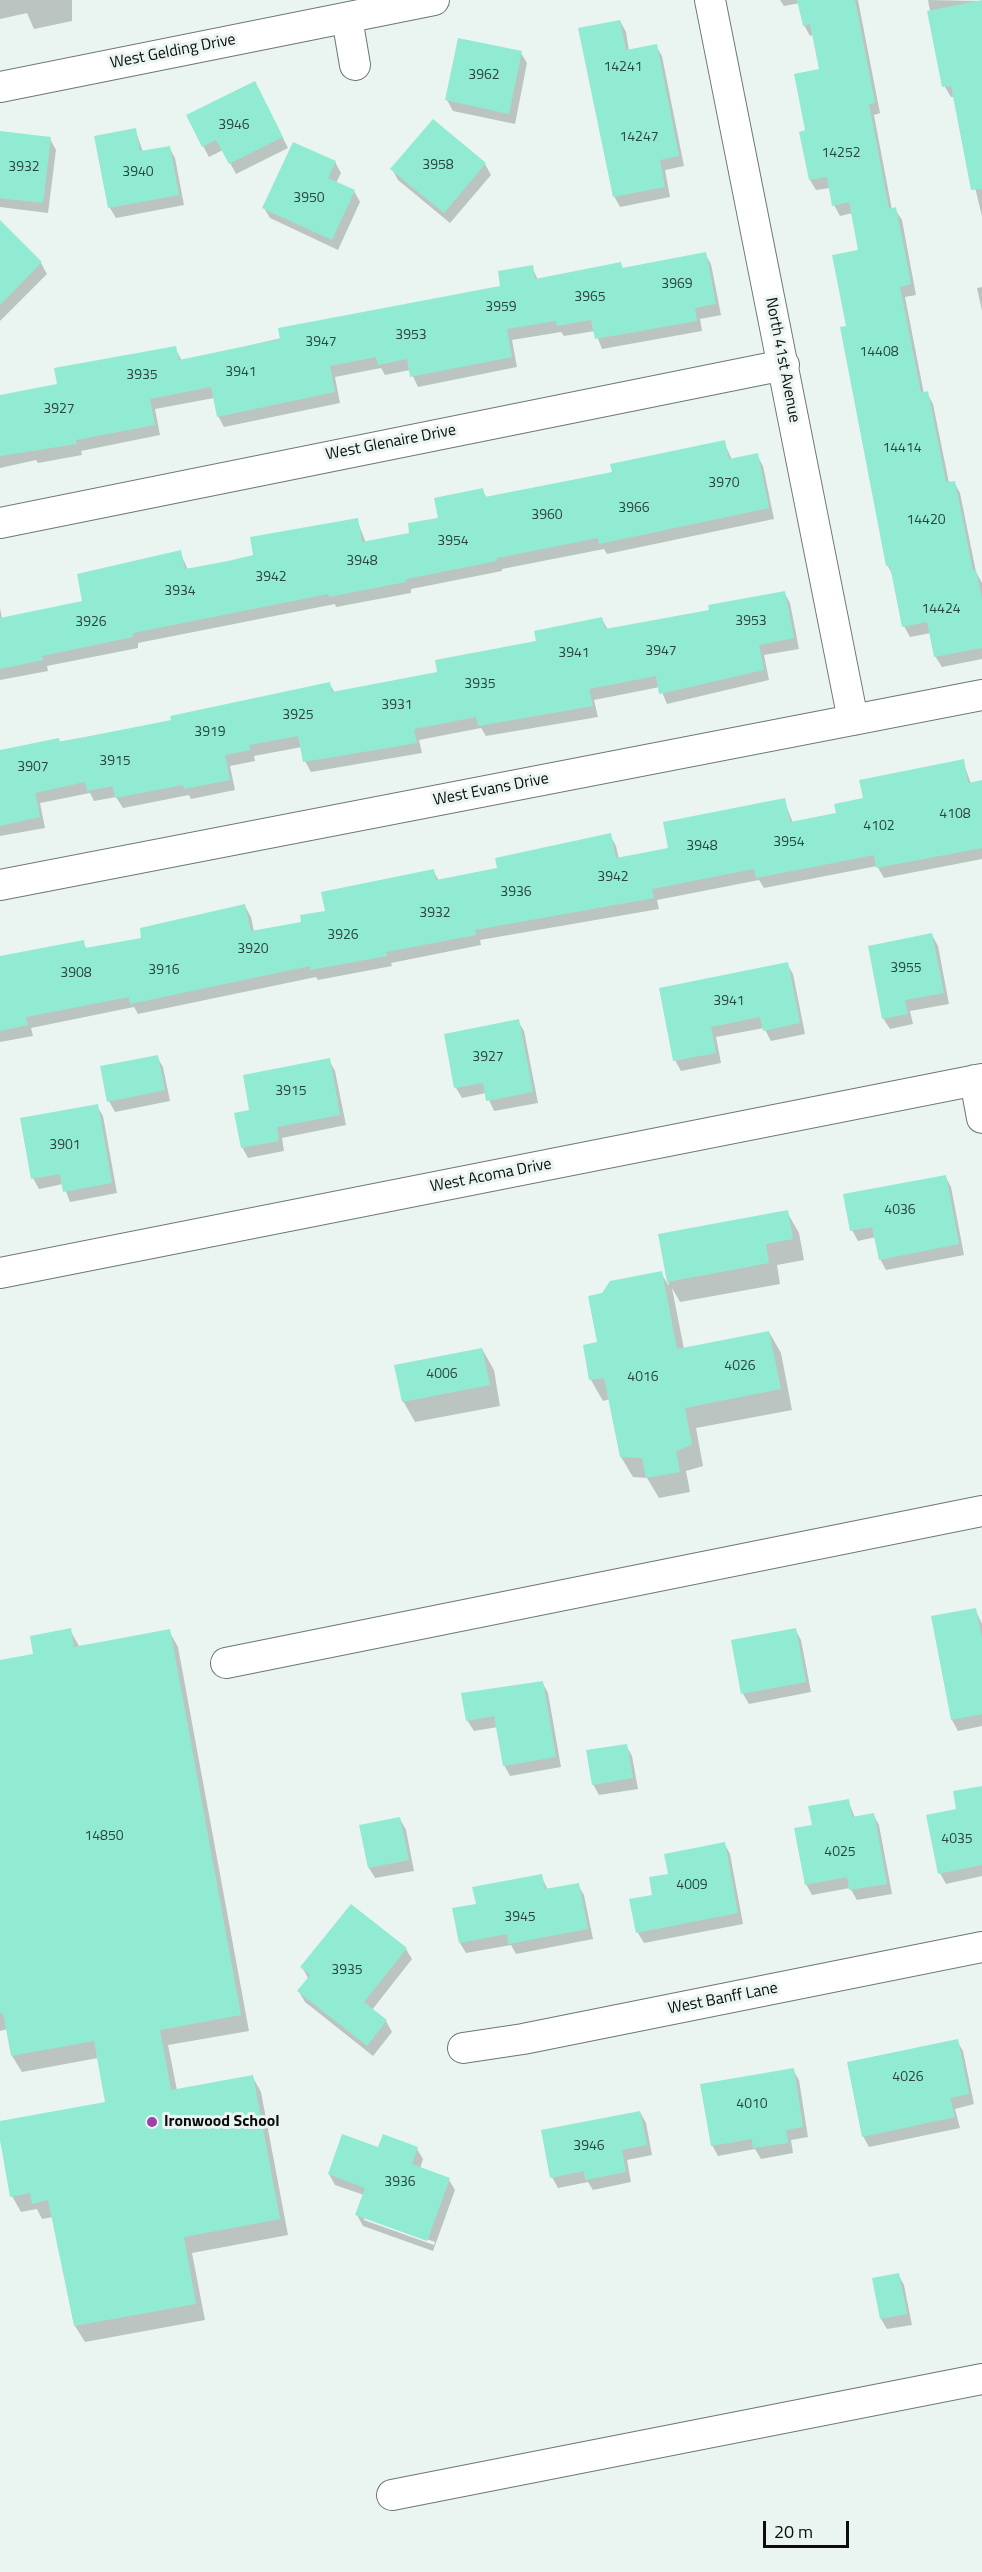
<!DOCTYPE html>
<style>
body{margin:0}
#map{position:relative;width:982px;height:2572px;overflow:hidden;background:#eaf5f1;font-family:"Titillium Web",sans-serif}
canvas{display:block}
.scale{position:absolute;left:763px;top:2521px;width:86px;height:27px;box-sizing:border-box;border:3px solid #0a0d0c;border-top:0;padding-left:8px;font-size:18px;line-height:21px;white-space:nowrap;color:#0a0d0c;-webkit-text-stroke:4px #eaf5f1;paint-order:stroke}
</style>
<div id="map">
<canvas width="982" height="2572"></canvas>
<div class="scale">20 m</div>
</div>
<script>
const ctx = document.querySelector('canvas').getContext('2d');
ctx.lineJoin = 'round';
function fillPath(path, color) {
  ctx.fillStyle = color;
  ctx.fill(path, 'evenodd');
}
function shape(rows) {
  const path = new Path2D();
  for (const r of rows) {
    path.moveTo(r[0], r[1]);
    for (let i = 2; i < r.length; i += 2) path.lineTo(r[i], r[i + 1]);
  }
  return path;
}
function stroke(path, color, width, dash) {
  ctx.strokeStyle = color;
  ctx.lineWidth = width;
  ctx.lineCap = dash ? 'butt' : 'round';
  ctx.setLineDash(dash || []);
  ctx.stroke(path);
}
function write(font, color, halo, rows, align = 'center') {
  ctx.font = font + ' "Titillium Web",sans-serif';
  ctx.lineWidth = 6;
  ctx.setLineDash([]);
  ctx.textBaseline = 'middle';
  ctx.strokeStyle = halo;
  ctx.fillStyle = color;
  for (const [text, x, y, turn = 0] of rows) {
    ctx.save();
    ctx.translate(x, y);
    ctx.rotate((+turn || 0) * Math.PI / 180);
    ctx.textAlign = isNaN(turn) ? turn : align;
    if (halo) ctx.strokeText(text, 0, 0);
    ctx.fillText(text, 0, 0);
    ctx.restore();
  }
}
fillPath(shape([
 [0,0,72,0,72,21,34,29,27,13,0,19],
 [780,0,858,0,880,113,874,115,892,210,895,209,902,220,916,295,905,297,924,394,927,393,933,404,949,483,954,482,960,493,976,572,982,583,982,659,942,667,935,656,931,633,910,637,904,626,894,578,888,566,848,327,860,252,853,213,840,216,834,205,830,188,816,190,810,180,801,133,806,132,820,71,813,35,810,36,804,25,800,3,784,6],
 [928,0,982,1,982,217,954,97,951,97,945,87],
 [620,21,626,32,629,51,656,46,662,56,684,166,665,170,670,197,620,207,614,196],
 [521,53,527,63,515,124,453,111,447,100],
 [260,93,288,148,236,174,223,150,209,157,203,146],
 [135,129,143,152,169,147,175,158,184,205,116,218,110,208,96,137],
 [0,132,50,139,56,150,48,213,0,207],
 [335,162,341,173,336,183,354,191,360,202,338,250,270,218,264,208],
 [485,164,491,175,450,223,398,180,392,169],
 [0,222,41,263,47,274,0,321],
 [705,254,711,264,721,315,700,319,702,331,602,349,595,331,564,336,561,332,512,340,517,367,418,387,410,370,385,375,381,368,335,377,340,403,224,427,218,416,214,398,155,409,160,435,81,451,82,455,38,463,36,460,0,468,0,394,1,397,59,386,175,348,182,361,502,287,532,267,538,280,620,264,624,270],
 [982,287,982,311,977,288],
 [724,442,732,460,757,455,763,466,774,519,607,554,604,549,502,569,502,571,411,589,411,593,336,607,335,604,138,643,138,648,47,666,48,671,0,680,0,608,2,619,84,602,180,552,188,570,255,556,357,520,366,543,411,534,482,490,487,498,614,473],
 [784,592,790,603,799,649,764,655,769,680,667,704,660,687,594,700,598,717,486,736,481,728,419,740,422,753,311,772,305,761,302,747,254,756,255,761,230,766,235,790,191,799,189,795,123,808,116,797,94,801,90,793,40,803,45,828,0,836,0,752,172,722,329,683,335,693,439,673,602,619,608,630,711,611],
 [963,761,971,784,982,782,982,859,884,878,877,866,764,888,759,880,657,900,659,909,480,940,481,945,391,963,392,966,318,980,316,977,138,1014,134,1007,31,1028,33,1036,0,1042,0,957,83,942,87,950,143,939,245,906,251,917,254,932,303,923,433,870,439,881,499,870,610,835,616,846,619,859,670,849,784,800,793,823,837,814,865,799],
 [932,935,938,946,949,1004,910,1011,913,1024,890,1029,883,1018],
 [787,964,793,974,805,1034,771,1041,764,1028,716,1037,721,1063,681,1071,675,1060,661,989],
 [518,1021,524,1031,538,1103,494,1111,486,1093,462,1098,456,1088],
 [157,1057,163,1067,170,1101,115,1112,109,1101],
 [329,1060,335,1071,346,1125,282,1138,284,1151,248,1158,242,1147,251,1111],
 [97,1106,103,1116,117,1193,70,1202,63,1184,39,1189,33,1178],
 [945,1176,951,1187,964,1255,886,1270,880,1259,876,1237,858,1241,852,1230],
 [787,1212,799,1233,804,1260,777,1265,780,1284,680,1302,672,1288,684,1349,769,1332,781,1353,792,1410,696,1428,703,1466,686,1471,690,1492,659,1498,647,1478,633,1477,621,1457,610,1399,603,1401,591,1380,584,1346,599,1343,603,1294,661,1273,669,1286,660,1235],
 [482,1349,494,1370,500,1406,415,1422,403,1401],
 [975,1609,982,1624,982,1726,958,1731,952,1720,932,1617],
 [795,1629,801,1640,811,1692,749,1704,743,1694],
 [70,1630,79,1646,169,1631,178,1647,249,2031,168,2045,177,2090,252,2076,261,2092,288,2235,192,2253,205,2320,85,2342,75,2326,53,2217,42,2219,37,2209,21,2212,12,2196,0,2131,0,2123,107,2103,98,2058,22,2072,12,2056,8,2029,0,2031,0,1662,35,1655],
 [542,1682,548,1693,561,1767,510,1776,504,1765,498,1727,474,1731,467,1720],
 [626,1745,632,1756,638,1789,599,1795,593,1784],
 [982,1787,982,1876,946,1884,940,1873,958,1810],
 [848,1800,855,1818,873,1814,879,1825,892,1894,857,1900,850,1888,812,1895,806,1884,814,1826],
 [400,1819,406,1830,414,1871,375,1878,369,1868],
 [724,1843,730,1854,743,1924,644,1943,638,1933,654,1896,669,1875],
 [541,1876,548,1890,578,1885,584,1895,593,1939,516,1954,511,1945,466,1953,460,1943,477,1905],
 [406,1949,412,1959,372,2010,386,2021,392,2032,373,2056,305,2002,299,1992,308,1978,302,1967],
 [957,2041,963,2051,974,2104,955,2109,960,2128,869,2147,863,2136],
 [793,2070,799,2080,808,2137,791,2140,793,2153,761,2159,755,2149,718,2156,712,2145],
 [640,2112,646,2123,652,2155,627,2160,631,2182,593,2190,588,2182,558,2188,552,2177],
 [379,2149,417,2149,423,2159,420,2169,449,2180,455,2190,433,2251,363,2226,357,2215,364,2195,335,2185,329,2174],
 [364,2217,435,2242,434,2245,364,2220],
 [898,2274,904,2285,912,2325,887,2329,881,2319]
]), '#0003');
fillPath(shape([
 [797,0,855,0,875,103,869,104,889,209,896,207,911,284,900,287,921,393,928,391,946,482,955,481,973,571,976,570,982,599,982,648,934,657,927,622,902,627,890,566,886,566,840,327,846,326,832,255,858,250,849,202,832,206,827,177,809,180,799,132,805,130,794,74,819,69,810,24,803,26],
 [982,0,982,189,971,190,951,86,942,87,927,11],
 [620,20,626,50,657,44,679,156,660,160,665,187,613,197,578,28],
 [458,38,522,51,509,114,445,100],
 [255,81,283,137,229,164,216,140,202,147,186,115],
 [433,119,486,163,444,213,390,169],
 [136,128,140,151,170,146,179,195,108,208,94,136],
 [0,131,51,137,43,203,0,198],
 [293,142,336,161,328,178,355,190,332,240,262,208],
 [0,220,42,262,0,305],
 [706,252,716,304,695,308,697,321,595,339,591,320,557,326,556,321,507,329,512,357,410,377,407,359,378,365,376,357,330,366,335,392,217,417,211,387,150,399,155,425,76,440,77,444,0,456,0,395,57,384,54,368,176,346,179,360,280,339,278,328,500,286,498,271,533,265,535,279,621,262,622,268],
 [725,440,729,459,758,453,769,508,599,544,598,538,497,558,497,561,406,579,406,582,329,597,328,594,133,633,133,637,42,656,43,660,0,669,0,618,82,601,77,574,181,550,185,569,228,561,253,555,250,537,358,518,362,542,409,533,408,523,438,518,434,498,483,488,485,497,612,472,610,464],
 [785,591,794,638,759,645,764,670,659,694,656,676,589,689,593,706,478,726,476,717,414,729,417,743,303,762,298,736,249,745,250,750,225,755,230,780,184,789,183,785,115,798,113,786,87,791,85,782,35,793,40,817,0,826,0,750,59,738,60,742,171,720,170,716,330,682,332,692,437,672,435,660,536,641,534,631,602,617,605,629,709,610,708,605],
 [964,759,968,783,982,780,982,848,876,868,874,855,756,878,754,869,652,889,654,898,475,930,476,935,386,952,387,956,310,970,310,966,130,1004,129,997,26,1017,28,1025,0,1031,0,956,84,940,85,948,141,938,140,928,245,904,251,931,301,922,300,915,325,911,321,892,434,869,436,880,497,868,495,858,611,833,616,858,668,848,663,822,785,798,790,822,836,813,834,804,863,798,859,780],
 [932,933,944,993,905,1000,908,1014,882,1019,868,946],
 [788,962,800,1023,763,1031,760,1017,711,1027,716,1053,673,1061,659,988],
 [519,1019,533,1092,486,1101,483,1083,454,1088,444,1034],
 [158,1055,165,1090,107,1102,100,1066],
 [330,1058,340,1115,277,1127,279,1141,241,1148,234,1113,249,1110,243,1075],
 [98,1104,112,1183,63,1192,60,1174,31,1179,20,1118],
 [946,1175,959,1244,879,1260,872,1227,850,1231,843,1194],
 [788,1210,793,1239,766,1244,769,1263,667,1282,658,1234],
 [662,1271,677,1349,769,1331,781,1389,685,1408,692,1445,676,1451,680,1472,646,1478,642,1458,620,1457,604,1378,589,1380,583,1345,597,1342,588,1296,602,1293,610,1281],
 [482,1348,490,1385,402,1402,394,1365],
 [976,1608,982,1639,982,1714,951,1720,931,1616],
 [71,1628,74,1647,170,1629,241,2015,160,2030,171,2090,253,2075,280,2219,184,2237,196,2304,74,2326,48,2200,32,2204,30,2193,10,2197,0,2140,0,2121,105,2102,94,2041,11,2056,3,2013,0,2013,0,1660,33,1654,30,1636],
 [796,1628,806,1682,741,1694,731,1640],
 [543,1681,556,1757,503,1766,494,1716,466,1721,461,1693],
 [627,1744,633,1778,592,1785,586,1750],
 [982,1786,982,1865,938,1874,926,1815,956,1809,953,1791],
 [849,1799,852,1817,874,1813,887,1884,849,1890,847,1877,805,1885,794,1828,812,1825,808,1806],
 [400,1817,409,1860,368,1868,359,1825],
 [725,1842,738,1913,636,1933,629,1899,652,1895,649,1877,668,1874,664,1854],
 [542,1874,545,1889,579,1883,588,1929,508,1944,507,1934,459,1943,452,1908,476,1904,472,1887],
 [351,1904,407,1948,364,2002,387,2020,367,2046,297,1991,310,1975,300,1967],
 [958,2039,969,2094,950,2098,955,2117,862,2137,847,2062],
 [794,2068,803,2127,786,2130,788,2143,753,2148,752,2139,711,2146,700,2084],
 [640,2111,647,2145,622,2150,626,2172,585,2180,584,2171,550,2178,541,2130],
 [342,2134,378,2147,383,2134,418,2147,412,2164,450,2178,427,2241,355,2215,365,2188,328,2174],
 [899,2273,907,2314,880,2319,872,2278]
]), '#91ebd2');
const minor = shape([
 [710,0,853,720],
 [347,18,355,65],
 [0,87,434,0],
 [0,523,784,365],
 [0,885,982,695],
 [975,1080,982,1118],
 [0,1273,982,1079],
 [226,1663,982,1511],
 [463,2048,523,2039,982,1947],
 [392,2495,982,2379]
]);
stroke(minor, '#6d7673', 32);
stroke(minor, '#fff', 30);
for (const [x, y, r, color] of [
 [152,2122,6,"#a140a7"]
]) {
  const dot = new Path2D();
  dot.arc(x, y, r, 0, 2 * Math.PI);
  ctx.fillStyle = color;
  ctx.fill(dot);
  stroke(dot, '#eaf5f1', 2);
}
write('14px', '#2c443e', null, [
 ["14241",623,68],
 ["3962",484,76],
 ["3946",234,126],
 ["14247",639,138],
 ["14252",841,154],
 ["3958",438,166],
 ["3932",24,168],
 ["3940",138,173],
 ["3950",309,199],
 ["3969",677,285],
 ["3965",590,298],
 ["3959",501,308],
 ["3953",411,336],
 ["3947",321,343],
 ["14408",879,353],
 ["3941",241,373],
 ["3935",142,376],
 ["3927",59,410],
 ["14414",902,449],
 ["3970",724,484],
 ["3966",634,509],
 ["3960",547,516],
 ["14420",926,521],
 ["3954",453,542],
 ["3948",362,562],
 ["3942",271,578],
 ["3934",180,592],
 ["14424",941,610],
 ["3953",751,622],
 ["3926",91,623],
 ["3947",661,652],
 ["3941",574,654],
 ["3935",480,685],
 ["3931",397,706],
 ["3925",298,716],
 ["3919",210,733],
 ["3915",115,762],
 ["3907",33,768],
 ["4108",955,815],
 ["4102",879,827],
 ["3954",789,843],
 ["3948",702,847],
 ["3942",613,878],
 ["3936",516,893],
 ["3932",435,914],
 ["3926",343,936],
 ["3920",253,950],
 ["3955",906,969],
 ["3916",164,971],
 ["3908",76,974],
 ["3941",729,1002],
 ["3927",488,1058],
 ["3915",291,1092],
 ["3901",65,1146],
 ["4036",900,1211],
 ["4026",740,1367],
 ["4006",442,1375],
 ["4016",643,1378],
 ["14850",104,1837],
 ["4035",957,1840],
 ["4025",840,1853],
 ["4009",692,1886],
 ["3945",520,1918],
 ["3935",347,1971],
 ["4026",908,2078],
 ["4010",752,2105],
 ["3946",589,2147],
 ["3936",400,2183]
]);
write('16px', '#0a0d0c', '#eaf5f1', [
 ["West Gelding Drive",173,52,-11],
 ["North 41st Avenue",782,360,79],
 ["West Glenaire Drive",391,443,-11],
 ["West Evans Drive",491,790,-11],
 ["West Acoma Drive",491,1176,-11],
 ["West Banff Lane",723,1999,-11]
]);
write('bold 16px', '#0a0d0c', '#eaf5f1', [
 ["Ironwood School",164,2122]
], 'left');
</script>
